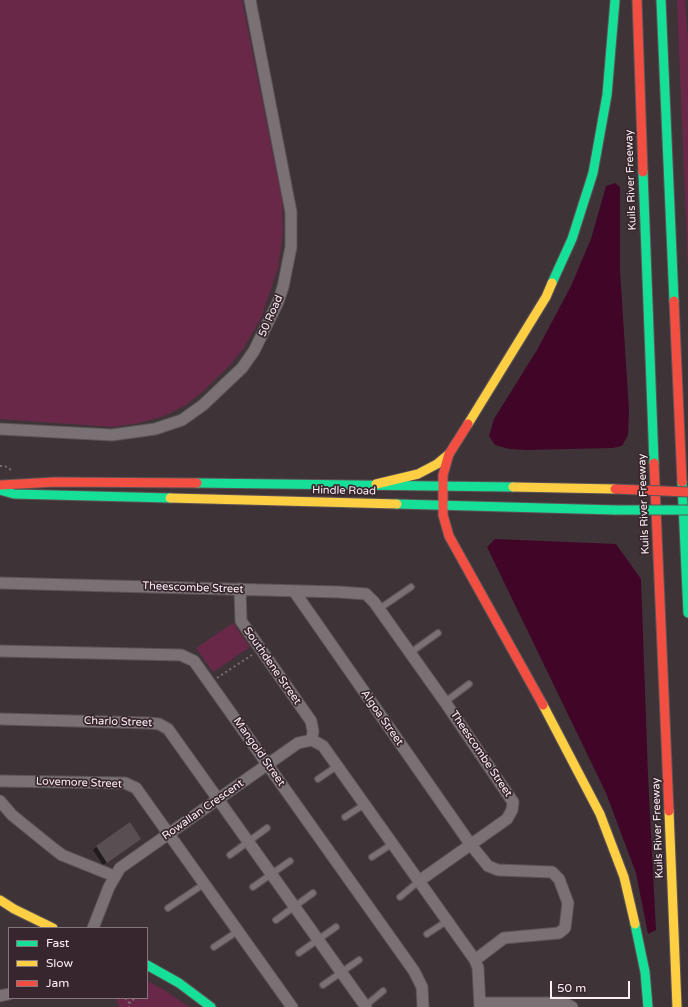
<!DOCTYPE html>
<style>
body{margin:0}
#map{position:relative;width:688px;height:1007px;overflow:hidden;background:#3e3438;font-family:"Varela Round",sans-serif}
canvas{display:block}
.legend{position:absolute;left:8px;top:927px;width:140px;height:72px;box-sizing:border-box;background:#37262d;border:1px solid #85767c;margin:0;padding:5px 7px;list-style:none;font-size:12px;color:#faeef3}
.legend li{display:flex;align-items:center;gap:8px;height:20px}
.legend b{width:20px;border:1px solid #85767c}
.scale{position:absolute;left:550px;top:981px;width:80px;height:18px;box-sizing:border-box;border:2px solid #faeef3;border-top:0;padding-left:5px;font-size:12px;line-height:14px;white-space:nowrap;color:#faeef3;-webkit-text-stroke:3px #37262d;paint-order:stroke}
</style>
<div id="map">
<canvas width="688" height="1007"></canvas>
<ul class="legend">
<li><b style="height:5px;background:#16e098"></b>Fast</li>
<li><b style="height:5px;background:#ffcf43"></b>Slow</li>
<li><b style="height:5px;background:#f24e42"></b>Jam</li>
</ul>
<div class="scale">50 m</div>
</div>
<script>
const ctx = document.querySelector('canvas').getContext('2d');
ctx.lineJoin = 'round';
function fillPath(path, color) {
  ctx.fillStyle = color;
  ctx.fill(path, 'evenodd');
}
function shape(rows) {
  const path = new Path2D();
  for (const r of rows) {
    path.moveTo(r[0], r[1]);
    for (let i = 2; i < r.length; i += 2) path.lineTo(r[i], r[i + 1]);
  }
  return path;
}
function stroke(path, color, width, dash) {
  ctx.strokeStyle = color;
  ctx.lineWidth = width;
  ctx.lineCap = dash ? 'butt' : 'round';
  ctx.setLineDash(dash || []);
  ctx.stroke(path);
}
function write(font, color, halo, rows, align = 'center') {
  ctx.font = font + ' "Varela Round",sans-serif';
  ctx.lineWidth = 3.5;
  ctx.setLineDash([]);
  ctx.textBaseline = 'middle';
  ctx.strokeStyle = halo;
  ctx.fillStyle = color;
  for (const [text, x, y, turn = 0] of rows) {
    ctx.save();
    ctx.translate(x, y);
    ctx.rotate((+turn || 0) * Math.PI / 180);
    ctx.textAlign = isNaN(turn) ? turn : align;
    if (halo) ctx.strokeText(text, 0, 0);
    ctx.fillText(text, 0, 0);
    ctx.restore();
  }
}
fillPath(shape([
 [0,0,242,0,282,200,283,233,278,268,261,318,243,349,230,365,201,393,186,405,164,416,139,423,113,427,0,419],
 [677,0,685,0,688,41,688,270],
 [233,623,250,647,213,672,196,648],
 [147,981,164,990,189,1007,119,1007,116,998,147,998]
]), '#6a2849');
fillPath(shape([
 [615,183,620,187,620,271,629,410,628,435,622,446,613,448,527,450,509,449,495,445,489,436,494,419,537,350,571,286,591,239,606,186],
 [495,539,616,544,641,579,648,776,656,930,648,934,636,873,606,793,487,547]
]), '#410527');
fillPath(shape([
 [140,839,103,865,93,850,96,847]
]), '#0007');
fillPath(shape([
 [130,822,141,839,107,863,96,846]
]), '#584f53');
const lane = shape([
 [379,609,411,587],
 [410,653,438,633],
 [445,702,469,684],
 [318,779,337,766],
 [345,817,365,804],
 [230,855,267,828],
 [372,857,392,844],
 [253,887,290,861],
 [400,897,419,881],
 [168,908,204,884],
 [276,920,313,893],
 [427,934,447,921],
 [214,947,238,931],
 [299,953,336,927],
 [323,985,359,960],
 [365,1006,383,991]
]);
const street = shape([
 [0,429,112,435,155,429,182,420,203,405,242,368,254,351,278,302,283,287,291,247,291,212,250,0],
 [0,583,339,592,366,594,374,602,445,702,513,802,512,810,507,819,419,881],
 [240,589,241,621,311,721,313,731,312,740],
 [294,591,471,845,488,866,498,870,552,872,559,879,568,903,565,928,559,933,504,938,475,960],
 [0,651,181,655,194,661,414,971,422,987,423,1007],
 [0,719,148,723,159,724,168,729,366,1007],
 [0,781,125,783,136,788,292,1007],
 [0,801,12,815,54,849,62,855,114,876],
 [93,928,109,887,120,868,298,743,312,740,323,746,475,960,478,968,480,1007],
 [0,996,9,994],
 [480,1003,564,1003,572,1007]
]);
const fast = shape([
 [661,0,674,301],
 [643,172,654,463],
 [552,283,572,239,593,173,607,95,615,0],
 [682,482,688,613],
 [197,483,513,487],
 [0,490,14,494,170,498],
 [397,504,616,510],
 [635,924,645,972,648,1007],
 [147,965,179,983,211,1007]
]);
const slow = shape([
 [468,424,546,297,552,283],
 [376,484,418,474,437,464,449,454],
 [513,487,615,489],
 [170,498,397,504],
 [543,705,600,814,624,877,635,924],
 [669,811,677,1007],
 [0,900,14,909,53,928]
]);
const jam = shape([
 [637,0,643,172],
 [674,301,682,482],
 [468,424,449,454,443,475,443,515,449,536,543,705],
 [654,463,669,811],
 [1,485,55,482,197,483]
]);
stroke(lane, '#5c5356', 8);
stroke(street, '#5c5356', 13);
stroke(fast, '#5c5356', 11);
stroke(slow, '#5c5356', 11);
stroke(jam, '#5c5356', 11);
stroke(shape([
 [0,466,5,466,11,470],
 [217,678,252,655],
 [125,998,129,1003,129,1007],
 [129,1003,132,1002,134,998]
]), '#787074', 2, [2, 3]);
stroke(lane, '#797174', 5.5);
stroke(street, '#797174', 11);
stroke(fast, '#16e098', 9);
stroke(slow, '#ffcf43', 9);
stroke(jam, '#f24e42', 9);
const fastBridge = shape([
 [616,510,688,510]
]);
const jamBridge = shape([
 [615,489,688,492]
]);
stroke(fastBridge, '#5c5356', 11, []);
stroke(jamBridge, '#5c5356', 11, []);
stroke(fastBridge, '#16e098', 9);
stroke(jamBridge, '#f24e42', 9);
write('11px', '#faeef3', '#37262d', [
 ["Kuils River Freeway",631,180,-92],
 ["50 Road",271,316,-66],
 ["Hindle Road",344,491,1],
 ["Kuils River Freeway",644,504,-92],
 ["Theescombe Street",193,588,2],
 ["Southdene Street",272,666,55],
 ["Algoa Street",382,718,55],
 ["Charlo Street",118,722,2],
 ["Mangold Street",259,752,55],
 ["Theescombe Street",481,754,56],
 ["Lovemore Street",79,783,2],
 ["Rowallan Crescent",203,810,-35],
 ["Kuils River Freeway",658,828,-92]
]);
</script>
